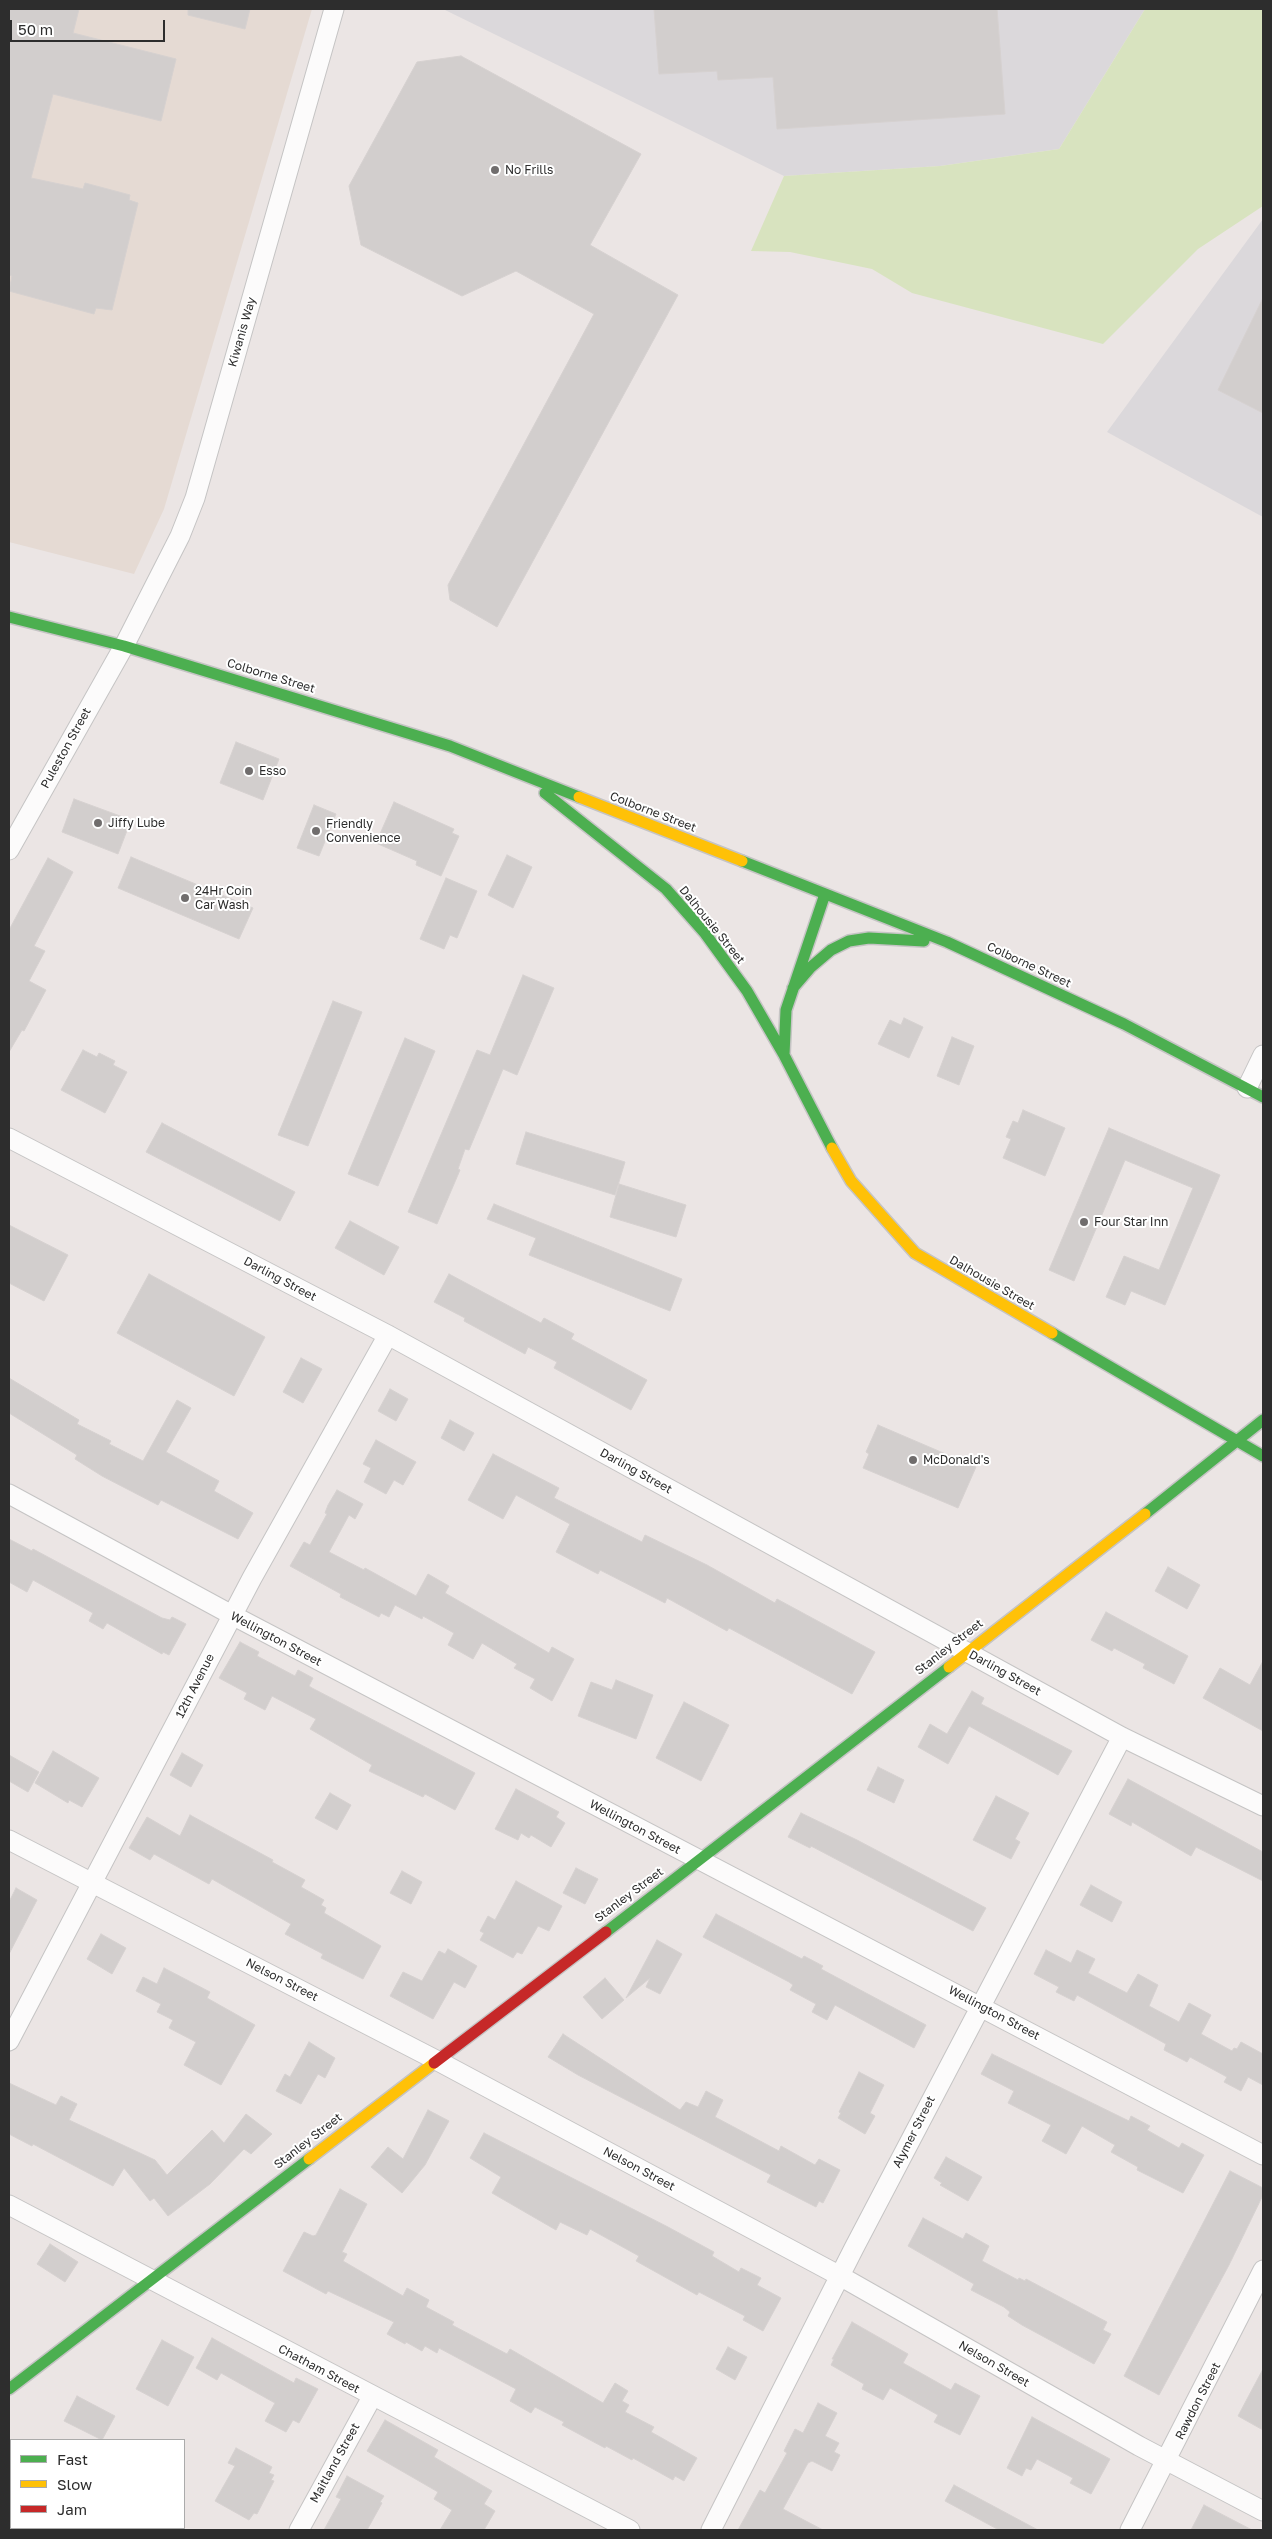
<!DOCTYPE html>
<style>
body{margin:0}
#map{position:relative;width:1272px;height:2539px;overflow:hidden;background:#ebe5e4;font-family:"Golos Text",sans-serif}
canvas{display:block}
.frame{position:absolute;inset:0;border:10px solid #2d2d2d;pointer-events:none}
.legend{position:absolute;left:10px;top:2439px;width:175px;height:90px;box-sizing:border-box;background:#fff;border:1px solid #ababab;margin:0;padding:6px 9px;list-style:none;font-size:15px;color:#2d2d2d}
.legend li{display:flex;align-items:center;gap:10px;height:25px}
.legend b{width:25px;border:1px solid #ababab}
.scale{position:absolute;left:10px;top:20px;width:155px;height:22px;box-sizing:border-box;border:2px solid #2d2d2d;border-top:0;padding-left:6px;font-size:15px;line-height:18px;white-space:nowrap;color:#2d2d2d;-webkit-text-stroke:4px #fff;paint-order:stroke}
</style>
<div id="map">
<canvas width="1272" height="2539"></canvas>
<div class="frame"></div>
<ul class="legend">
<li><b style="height:6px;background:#4caf50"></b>Fast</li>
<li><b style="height:6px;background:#ffc107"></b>Slow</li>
<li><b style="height:6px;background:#c62828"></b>Jam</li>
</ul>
<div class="scale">50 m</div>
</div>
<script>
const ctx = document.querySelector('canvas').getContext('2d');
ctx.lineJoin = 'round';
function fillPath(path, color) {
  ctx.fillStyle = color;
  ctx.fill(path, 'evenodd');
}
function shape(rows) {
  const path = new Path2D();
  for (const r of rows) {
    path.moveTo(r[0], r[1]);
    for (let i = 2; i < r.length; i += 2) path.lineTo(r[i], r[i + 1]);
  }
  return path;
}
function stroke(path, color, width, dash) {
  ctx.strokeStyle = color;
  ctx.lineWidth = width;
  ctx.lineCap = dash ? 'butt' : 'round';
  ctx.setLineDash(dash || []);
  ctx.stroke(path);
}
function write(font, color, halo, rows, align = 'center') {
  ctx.font = font + ' "Golos Text",sans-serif';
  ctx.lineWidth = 4;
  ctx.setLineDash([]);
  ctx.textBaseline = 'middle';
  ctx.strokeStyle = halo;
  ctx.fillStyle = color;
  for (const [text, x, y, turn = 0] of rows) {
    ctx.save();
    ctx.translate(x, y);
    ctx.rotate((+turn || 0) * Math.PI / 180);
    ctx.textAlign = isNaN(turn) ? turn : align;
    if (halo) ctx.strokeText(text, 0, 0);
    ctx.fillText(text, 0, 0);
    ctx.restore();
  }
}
fillPath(shape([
 [443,9,1145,9,1059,149,940,166,784,176],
 [1263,219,1263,517,1107,432]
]), '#dbd8db');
fillPath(shape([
 [9,9,312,9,164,509,134,574,9,542]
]), '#e5dad3');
fillPath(shape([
 [1145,9,1263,9,1263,206,1198,249,1103,344,912,293,872,269,790,252,751,251,784,176,940,166,1059,149]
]), '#d8e3bf');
const building = shape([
 [9,9,79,9,73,33,176,59,161,121,53,94,31,178,83,189,85,183,130,195,129,200,138,203,112,310,96,308,94,314,9,291,12,276,9,275,9,9],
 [188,9,250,9,245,29,188,15,188,9],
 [654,9,997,9,1005,114,777,129,773,77,718,80,717,71,659,74,654,9],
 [461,56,641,154,590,245,678,295,497,627,450,600,448,585,594,314,516,271,462,296,361,245,349,186,417,62,461,56],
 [1263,298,1263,413,1218,390,1263,298],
 [236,742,279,759,263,800,220,783,236,742],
 [74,799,131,820,118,854,62,832,74,799],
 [394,802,454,829,452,833,459,836,441,876,416,865,417,861,376,843,394,802],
 [314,805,336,814,319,856,297,848,314,805],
 [507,855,532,867,513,908,488,895,507,855],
 [131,857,253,908,239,939,118,888,131,857],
 [48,858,73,872,34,946,45,951,29,981,46,990,24,1031,22,1030,9,1052,9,930,48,858],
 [446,878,477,891,457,938,450,935,444,949,420,939,446,878],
 [523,975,554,988,517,1075,503,1069,469,1150,465,1149,458,1169,460,1170,437,1224,408,1212,477,1050,490,1055,523,975],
 [333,1001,362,1012,308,1146,278,1135,333,1001],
 [904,1018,923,1027,909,1058,878,1044,890,1020,901,1025,904,1018],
 [952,1037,974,1046,959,1085,937,1076,952,1037],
 [405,1038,435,1051,378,1186,348,1174,405,1038],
 [83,1050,97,1057,99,1053,115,1061,113,1065,127,1072,105,1113,61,1090,83,1050],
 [1023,1110,1065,1128,1045,1176,1003,1158,1011,1139,1006,1137,1013,1121,1018,1123,1023,1110],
 [162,1123,295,1192,280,1221,146,1152,162,1123],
 [1109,1128,1220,1175,1165,1305,1131,1291,1125,1305,1106,1297,1124,1256,1159,1270,1193,1188,1125,1160,1074,1281,1049,1270,1109,1128],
 [526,1132,625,1162,615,1195,516,1164,526,1132],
 [619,1184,686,1205,676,1237,610,1217,619,1184],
 [494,1204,682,1279,670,1311,529,1255,536,1238,487,1219,494,1204],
 [350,1221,399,1247,384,1275,335,1248,350,1221],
 [9,1225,68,1255,44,1301,9,1283,9,1225],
 [149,1274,265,1337,234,1396,117,1333,149,1274],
 [449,1274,541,1323,544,1318,574,1334,571,1339,647,1380,631,1410,554,1368,557,1362,528,1347,525,1354,464,1321,465,1318,434,1302,449,1274],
 [301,1358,322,1369,303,1403,283,1392,301,1358],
 [9,1378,79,1420,77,1424,111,1441,109,1444,143,1461,177,1400,191,1408,166,1452,219,1481,214,1491,253,1513,238,1539,161,1500,158,1505,102,1476,75,1459,77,1455,9,1413,9,1378],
 [390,1389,408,1399,396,1421,378,1411,390,1389],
 [450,1420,474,1433,464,1451,441,1438,450,1420],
 [878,1425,976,1467,958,1508,863,1468,869,1454,866,1452,878,1425],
 [376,1440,416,1462,403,1485,394,1480,386,1494,364,1482,371,1468,363,1464,376,1440],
 [493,1454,559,1488,554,1498,642,1542,645,1535,707,1565,775,1603,777,1599,875,1652,852,1694,729,1628,727,1631,667,1598,665,1603,600,1570,598,1574,556,1552,570,1524,516,1495,503,1519,468,1500,493,1454],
 [337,1490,363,1504,355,1519,349,1515,329,1552,364,1570,365,1568,416,1596,428,1574,449,1586,445,1593,549,1653,552,1647,574,1659,552,1701,530,1688,535,1679,514,1668,517,1664,482,1643,473,1659,448,1645,454,1633,423,1616,422,1619,395,1605,389,1617,381,1613,379,1617,340,1597,341,1594,290,1566,304,1542,310,1545,327,1514,325,1513,328,1505,337,1490],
 [9,1539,32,1551,33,1549,162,1618,170,1620,172,1617,186,1624,169,1655,163,1652,162,1654,107,1623,103,1629,89,1621,93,1613,33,1580,27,1592,9,1582,9,1539],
 [1168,1567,1200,1585,1187,1609,1155,1591,1168,1567],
 [1106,1612,1188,1656,1174,1684,1143,1668,1145,1664,1114,1648,1112,1651,1091,1640,1106,1612],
 [240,1642,259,1652,257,1656,295,1676,298,1670,313,1678,309,1686,312,1688,475,1773,455,1810,425,1794,423,1797,369,1771,372,1765,310,1729,316,1719,272,1696,265,1710,244,1699,247,1693,219,1678,240,1642],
 [1263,1661,1263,1731,1203,1698,1220,1668,1250,1685,1263,1661],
 [616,1680,653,1695,636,1739,578,1716,591,1682,612,1690,616,1680],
 [972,1691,984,1698,981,1704,1072,1751,1058,1775,969,1726,948,1764,918,1747,930,1724,947,1734,972,1691],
 [684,1702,729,1725,701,1781,656,1758,684,1702],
 [53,1751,99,1778,82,1807,69,1800,68,1803,35,1783,53,1751],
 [182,1753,203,1765,191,1787,170,1775,182,1753],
 [9,1755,39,1772,28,1792,9,1781,9,1755],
 [878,1767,904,1780,894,1803,867,1790,878,1767],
 [1128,1779,1263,1852,1263,1881,1196,1847,1191,1856,1132,1822,1131,1826,1109,1814,1128,1779],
 [516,1789,559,1812,556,1817,565,1823,551,1847,531,1835,529,1838,521,1833,518,1840,495,1829,516,1789],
 [330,1793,351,1805,337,1830,315,1818,330,1793],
 [996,1796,1029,1813,1015,1839,1020,1842,1011,1859,973,1840,996,1796],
 [801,1813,857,1840,986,1908,973,1931,811,1846,810,1848,788,1837,801,1813],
 [190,1815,273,1860,272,1862,305,1880,301,1887,324,1900,321,1905,326,1908,324,1913,381,1946,363,1979,321,1958,323,1954,285,1934,291,1924,270,1912,212,1879,209,1884,154,1854,150,1860,129,1848,147,1817,180,1836,190,1815],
 [576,1868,598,1879,585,1904,563,1893,576,1868],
 [402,1871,422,1882,411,1904,390,1893,402,1871],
 [516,1881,562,1906,549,1931,538,1926,522,1954,517,1952,513,1958,480,1940,484,1933,480,1931,488,1916,495,1920,516,1881],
 [1091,1885,1122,1902,1112,1922,1080,1905,1091,1885],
 [16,1888,37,1900,9,1954,9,1902,16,1888],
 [716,1914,802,1959,804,1956,823,1966,821,1969,926,2025,914,2048,835,2005,827,2020,812,2012,816,2004,790,1990,793,1985,789,1982,703,1937,716,1914],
 [101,1934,126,1948,112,1974,87,1959,101,1934],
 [657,1940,682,1954,660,1994,646,1987,650,1978,626,1998,657,1940],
 [448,1949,477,1966,465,1988,454,1982,433,2019,390,1996,403,1972,422,1981,439,1951,445,1954,448,1949],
 [1046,1950,1071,1963,1077,1950,1095,1959,1088,1973,1127,1993,1138,1974,1158,1985,1149,2006,1179,2022,1189,2003,1211,2015,1201,2034,1232,2051,1234,2048,1237,2049,1241,2042,1263,2054,1263,2085,1248,2077,1241,2091,1224,2082,1227,2077,1190,2057,1187,2062,1164,2050,1166,2044,1077,1995,1074,2001,1056,1992,1059,1987,1034,1974,1046,1950],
 [164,1968,210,1992,207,1998,255,2025,221,2085,184,2065,196,2042,169,2028,173,2020,157,2012,161,2004,136,1991,143,1977,157,1984,164,1968],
 [605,1978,624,2000,602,2019,583,1997,605,1978],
 [563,2034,680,2110,686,2102,698,2107,706,2091,723,2100,715,2117,779,2151,781,2146,815,2165,819,2159,840,2170,823,2203,819,2201,816,2207,767,2182,771,2175,578,2075,548,2057,563,2034],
 [309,2042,335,2058,325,2078,318,2074,301,2104,276,2091,285,2074,290,2077,309,2042],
 [992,2054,1129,2121,1131,2116,1150,2126,1147,2130,1179,2148,1182,2143,1204,2155,1183,2193,1137,2170,1138,2167,1111,2152,1115,2145,1082,2126,1066,2154,1042,2141,1051,2125,1008,2103,1014,2091,981,2074,992,2054],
 [859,2072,884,2085,870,2113,875,2116,865,2134,838,2118,841,2113,839,2112,859,2072],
 [9,2083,56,2105,61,2096,77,2104,69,2120,155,2160,167,2175,212,2130,224,2143,246,2114,272,2134,251,2154,244,2149,210,2184,168,2216,154,2198,150,2201,124,2168,113,2186,33,2144,32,2146,9,2134,9,2083],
 [428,2110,449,2121,425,2165,402,2193,371,2167,388,2147,403,2159,428,2110],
 [484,2133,668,2227,714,2252,712,2256,739,2272,741,2268,761,2278,757,2285,781,2298,763,2331,743,2320,745,2316,699,2292,697,2295,636,2261,639,2256,590,2229,587,2235,560,2222,556,2230,492,2193,501,2177,470,2158,484,2133],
 [946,2157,982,2177,968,2201,940,2185,942,2183,934,2178,946,2157],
 [1230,2171,1263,2188,1263,2195,1229,2265,1159,2395,1124,2376,1230,2171],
 [340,2189,367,2204,342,2252,347,2254,343,2261,403,2296,407,2288,429,2300,426,2307,454,2322,452,2325,507,2354,510,2349,603,2403,615,2383,628,2391,622,2401,629,2405,625,2412,654,2427,651,2432,660,2437,697,2458,684,2481,675,2476,673,2480,633,2458,632,2460,606,2446,605,2448,562,2425,564,2422,535,2407,531,2413,510,2401,516,2389,439,2348,437,2353,425,2346,422,2351,406,2342,405,2344,387,2334,394,2322,328,2291,326,2294,283,2271,304,2232,313,2236,316,2235,340,2189],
 [923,2218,963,2239,966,2233,989,2246,982,2261,1018,2280,1019,2278,1025,2281,1026,2279,1107,2322,1103,2330,1111,2334,1094,2364,1022,2325,1008,2316,1010,2312,1004,2307,971,2290,974,2284,908,2246,923,2218],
 [50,2244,78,2262,65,2282,37,2264,50,2244],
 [852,2322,908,2354,903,2363,951,2390,955,2383,980,2396,960,2435,934,2422,938,2415,890,2388,883,2400,862,2389,864,2384,831,2365,834,2359,832,2359,852,2322],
 [212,2338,294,2383,296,2378,318,2389,299,2423,293,2420,286,2432,265,2421,275,2403,221,2373,217,2380,196,2368,212,2338],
 [162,2340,194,2357,168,2406,136,2389,162,2340],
 [728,2347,747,2357,735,2380,716,2369,728,2347],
 [1263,2369,1263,2430,1238,2416,1263,2369],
 [77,2396,115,2416,102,2440,64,2421,77,2396],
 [818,2403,837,2413,825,2436,839,2443,834,2452,840,2455,832,2471,812,2461,808,2463,783,2509,823,2530,738,2530,760,2490,765,2493,787,2453,784,2451,795,2429,803,2433,818,2403],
 [1032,2417,1110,2459,1091,2494,1070,2483,1073,2478,1037,2459,1031,2470,1026,2468,1022,2476,1007,2468,1032,2417],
 [385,2420,438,2450,434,2457,492,2491,484,2504,495,2511,484,2530,440,2530,452,2510,434,2499,438,2492,367,2451,385,2420],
 [236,2448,272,2467,269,2473,274,2475,271,2480,274,2481,257,2514,254,2513,249,2520,215,2501,235,2466,228,2463,236,2448],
 [347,2476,384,2496,380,2502,382,2503,367,2530,324,2530,341,2499,336,2497,347,2476],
 [954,2485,1038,2530,999,2530,945,2501,954,2485],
 [1204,2505,1252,2530,1191,2530,1204,2505]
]);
fillPath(building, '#d2cecd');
stroke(building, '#d6d1d0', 1);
const street = shape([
 [9,850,124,646,180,536,195,498,334,9],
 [1247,1088,1263,1055],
 [9,1138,388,1335,1122,1737,1263,1806],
 [9,1494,232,1615,1263,2155],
 [9,1840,436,2060,840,2276,1139,2446,1263,2511],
 [9,2041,252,1578,388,1335],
 [9,2205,630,2530],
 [299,2530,372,2397],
 [711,2530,854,2248,1122,1737],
 [1130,2530,1263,2270]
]);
const fast = shape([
 [9,617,124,646,450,746,579,797],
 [545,793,666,889,704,932,747,991,784,1055,832,1148],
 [742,861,947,942,1124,1024,1263,1097],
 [793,988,811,967,831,950,849,941,869,938,924,941],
 [784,1055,786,1010,825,894],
 [1052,1333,1263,1456],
 [1145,1514,1263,1420],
 [606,1932,949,1667],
 [9,2389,309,2159]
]);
const slow = shape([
 [579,797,742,861],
 [832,1148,851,1181,915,1253,1052,1333],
 [949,1667,1145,1514],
 [309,2159,434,2063]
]);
const jam = shape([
 [434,2063,606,1932]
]);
stroke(street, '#c5c4c4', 21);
stroke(fast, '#c5c4c4', 14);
stroke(slow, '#c5c4c4', 14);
stroke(jam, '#c5c4c4', 14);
stroke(street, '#fcfbfb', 19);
stroke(fast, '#4caf50', 11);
stroke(slow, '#ffc107', 11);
stroke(jam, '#c62828', 11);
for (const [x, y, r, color] of [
 [495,170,5,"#706d6d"],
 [249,771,5,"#706d6d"],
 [98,823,5,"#706d6d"],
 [316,831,5,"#706d6d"],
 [185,898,5,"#706d6d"],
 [1084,1222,5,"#706d6d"],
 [913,1460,5,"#706d6d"]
]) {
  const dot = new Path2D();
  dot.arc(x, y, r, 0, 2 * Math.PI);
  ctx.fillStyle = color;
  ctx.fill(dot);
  stroke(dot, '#fff', 2);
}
write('12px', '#2d2d2d', '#fff', [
 ["No Frills",505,170],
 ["Esso",259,771],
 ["Jiffy Lube",108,823],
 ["Friendly",326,824],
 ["Convenience",326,838],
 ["24Hr Coin",195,891],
 ["Car Wash",195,905],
 ["Four Star Inn",1094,1222],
 ["McDonald's",923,1460]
], 'left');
write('12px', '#2d2d2d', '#fff', [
 ["Kiwanis Way",242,332,-74],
 ["Colborne Street",271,676,17],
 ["Puleston Street",66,748,-61],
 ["Colborne Street",653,812,21],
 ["Dalhousie Street",712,925,51],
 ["Colborne Street",1029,965,25],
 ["Darling Street",280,1279,28],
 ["Dalhousie Street",992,1283,30],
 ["Darling Street",636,1471,29],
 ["Wellington Street",276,1639,28],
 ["Stanley Street",949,1647,-38],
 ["Darling Street",1005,1673,29],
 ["12th Avenue",195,1686,-63],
 ["Wellington Street",635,1827,28],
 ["Stanley Street",629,1895,-37],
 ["Nelson Street",282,1980,27],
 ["Wellington Street",994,2013,28],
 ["Alymer Street",914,2132,-63],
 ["Stanley Street",308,2141,-38],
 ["Nelson Street",639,2169,28],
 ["Nelson Street",994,2364,30],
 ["Chatham Street",319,2369,28],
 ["Rawdon Street",1198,2401,-63],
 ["Maitland Street",335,2463,-61]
]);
</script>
